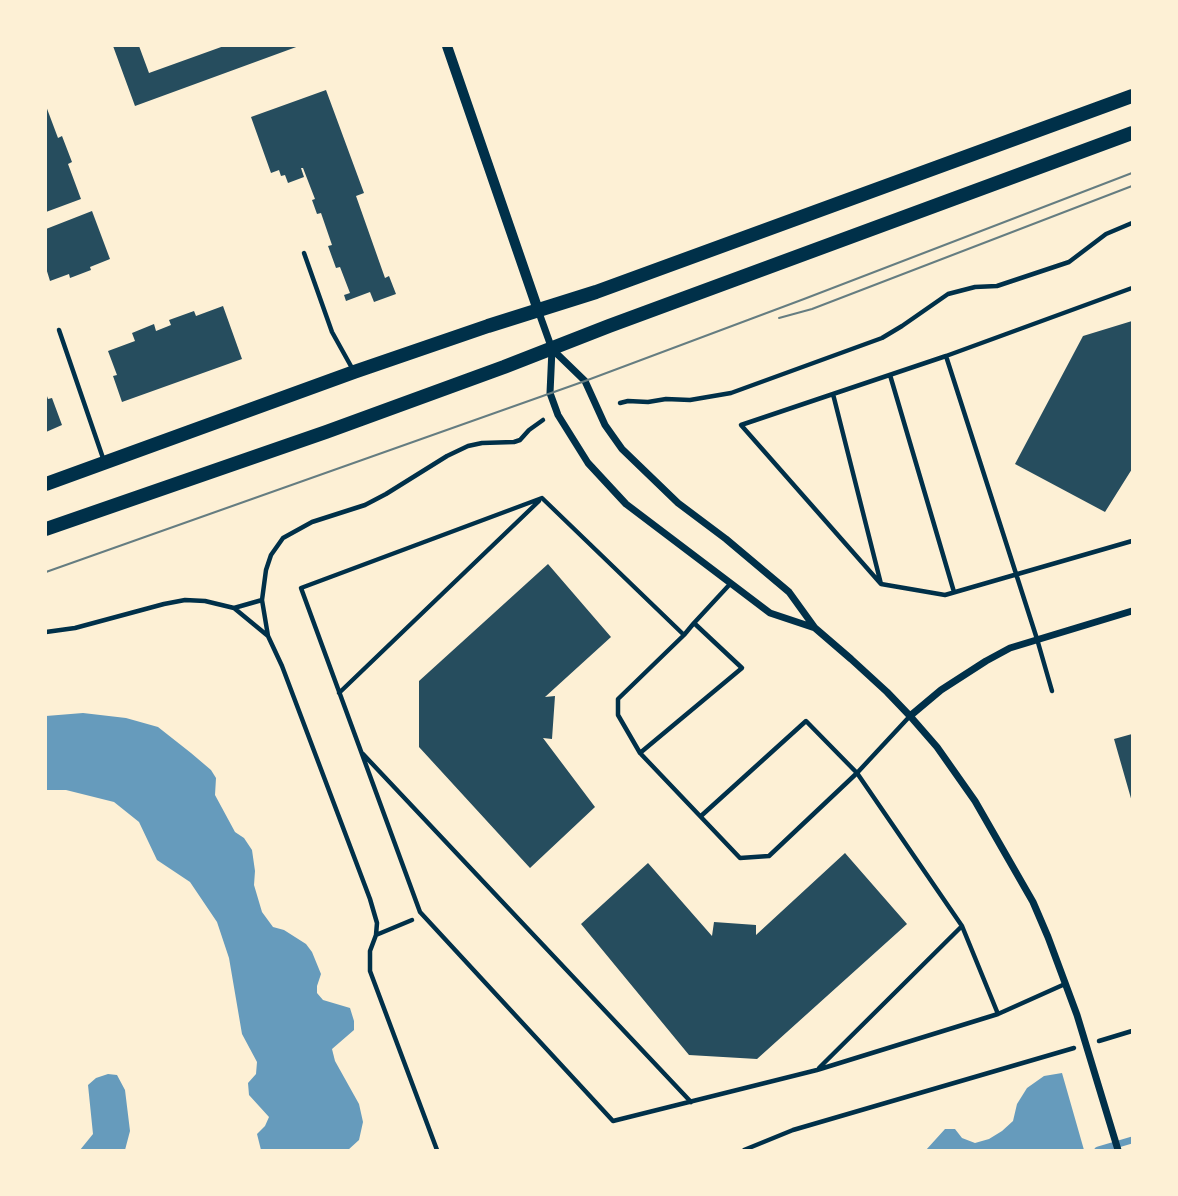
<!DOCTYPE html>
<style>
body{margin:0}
#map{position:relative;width:1178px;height:1196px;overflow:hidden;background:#fdf0d5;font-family:Jost,sans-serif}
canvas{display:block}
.frame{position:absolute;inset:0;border:47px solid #fdf0d5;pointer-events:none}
</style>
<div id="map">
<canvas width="1178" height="1196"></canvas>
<div class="frame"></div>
</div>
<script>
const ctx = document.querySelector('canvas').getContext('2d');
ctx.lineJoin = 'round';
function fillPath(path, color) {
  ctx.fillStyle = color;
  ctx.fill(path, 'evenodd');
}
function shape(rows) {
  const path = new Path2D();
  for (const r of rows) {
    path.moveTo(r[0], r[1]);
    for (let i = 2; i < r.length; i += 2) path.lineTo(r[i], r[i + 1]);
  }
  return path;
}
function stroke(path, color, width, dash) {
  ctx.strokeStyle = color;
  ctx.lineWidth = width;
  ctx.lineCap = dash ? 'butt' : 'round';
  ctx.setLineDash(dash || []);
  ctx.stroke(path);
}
fillPath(shape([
 [83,713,126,718,158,727,191,753,211,770,216,778,215,795,235,832,244,838,252,850,255,871,254,885,262,912,273,927,284,930,306,944,312,952,321,974,317,986,317,993,323,1000,350,1008,354,1021,354,1030,332,1049,335,1061,359,1104,363,1122,359,1140,348,1150,261,1150,257,1134,265,1126,269,1117,249,1095,248,1083,256,1074,257,1062,242,1034,229,958,217,922,190,882,157,860,139,822,114,802,66,790,46,790,46,716],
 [1062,1073,1084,1150,926,1150,945,1129,955,1129,962,1138,975,1143,989,1139,1002,1131,1013,1121,1017,1104,1027,1088,1044,1076],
 [108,1074,117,1075,125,1090,130,1131,125,1150,80,1150,93,1134,88,1085,96,1078]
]), '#669bbc');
stroke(shape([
 [1098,1150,1132,1140]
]), '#669bbc', 7);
fillPath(shape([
 [113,46,139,46,149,73,224,46,299,46,135,106],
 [326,90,364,193,356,196,385,278,389,276,396,294,374,302,370,292,346,301,344,295,350,293,340,267,336,268,328,246,332,245,321,213,317,214,312,200,315,199,303,168,301,168,304,177,288,183,285,175,281,176,279,170,271,173,251,117],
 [46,106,58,138,62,136,72,162,68,164,81,199,46,212],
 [92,211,110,259,90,267,91,270,70,278,69,274,50,281,46,268,46,229],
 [223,306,242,359,122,402,113,376,117,375,108,351,135,341,132,333,154,324,156,331,171,325,169,320,194,311,196,316],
 [1132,321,1132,469,1105,512,1015,464,1083,336],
 [46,393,48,399,52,398,62,425,46,432],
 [548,564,611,637,545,697,555,696,552,739,543,738,595,807,530,868,419,747,419,681],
 [1132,734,1132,802,1114,739],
 [845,853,907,924,757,1059,689,1055,581,924,648,863,712,936,714,922,756,925,756,935]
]), '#264d5e');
stroke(shape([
 [620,403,628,401,648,402,666,399,690,400,731,393,882,338,902,326,948,294,975,287,997,286,1069,262,1106,234,1132,223],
 [234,608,262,600],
 [46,632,75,628,164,604,185,600,205,601,234,608,268,636,262,600,266,570,271,555,283,538,312,522,365,505,386,494,447,456,468,446,482,443,514,442,520,440,529,430,543,420],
 [268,636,282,666,370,899,377,923,376,935,370,951,370,971,437,1150],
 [376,935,412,920],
 [1099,1041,1132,1031],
 [744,1150,793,1130,1074,1048]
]), '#003049', 4.5);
stroke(shape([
 [304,253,332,332,352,368],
 [59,330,104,461],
 [946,356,1132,288],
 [890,375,954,592],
 [833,394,881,584,741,425,833,394,946,356,1037,639,1052,691],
 [881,584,945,595,1132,541],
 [694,623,742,668,640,753,618,715,618,699,684,635,694,623,731,583],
 [684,635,542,498,301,588,420,912,613,1121,817,1070,998,1014,1065,984],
 [339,693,539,501],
 [640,753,740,858,769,856,857,773,910,716],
 [363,754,691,1102],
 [701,816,806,721,857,773,962,926],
 [819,1068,962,926,998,1014]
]), '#003049', 4.5);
stroke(shape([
 [538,310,552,349,550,393,558,415,588,463,626,504,770,613,815,628],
 [552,349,585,381,605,425,622,449,678,503,726,539,789,592,815,628,851,659,887,692,910,716,937,747,975,801,1033,902,1048,937,1077,1015,1118,1150],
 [910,716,941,690,986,661,1010,648,1132,611]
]), '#003049', 7);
stroke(shape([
 [447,46,538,310]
]), '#003049', 10);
stroke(shape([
 [46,484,354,372,488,326,596,292,1132,96],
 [46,529,326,432,504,367,609,326,1132,133]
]), '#003049', 14);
stroke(shape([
 [779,318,812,309,1132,186],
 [46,572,585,381,804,299,1132,173]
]), '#657d81', 2);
</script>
